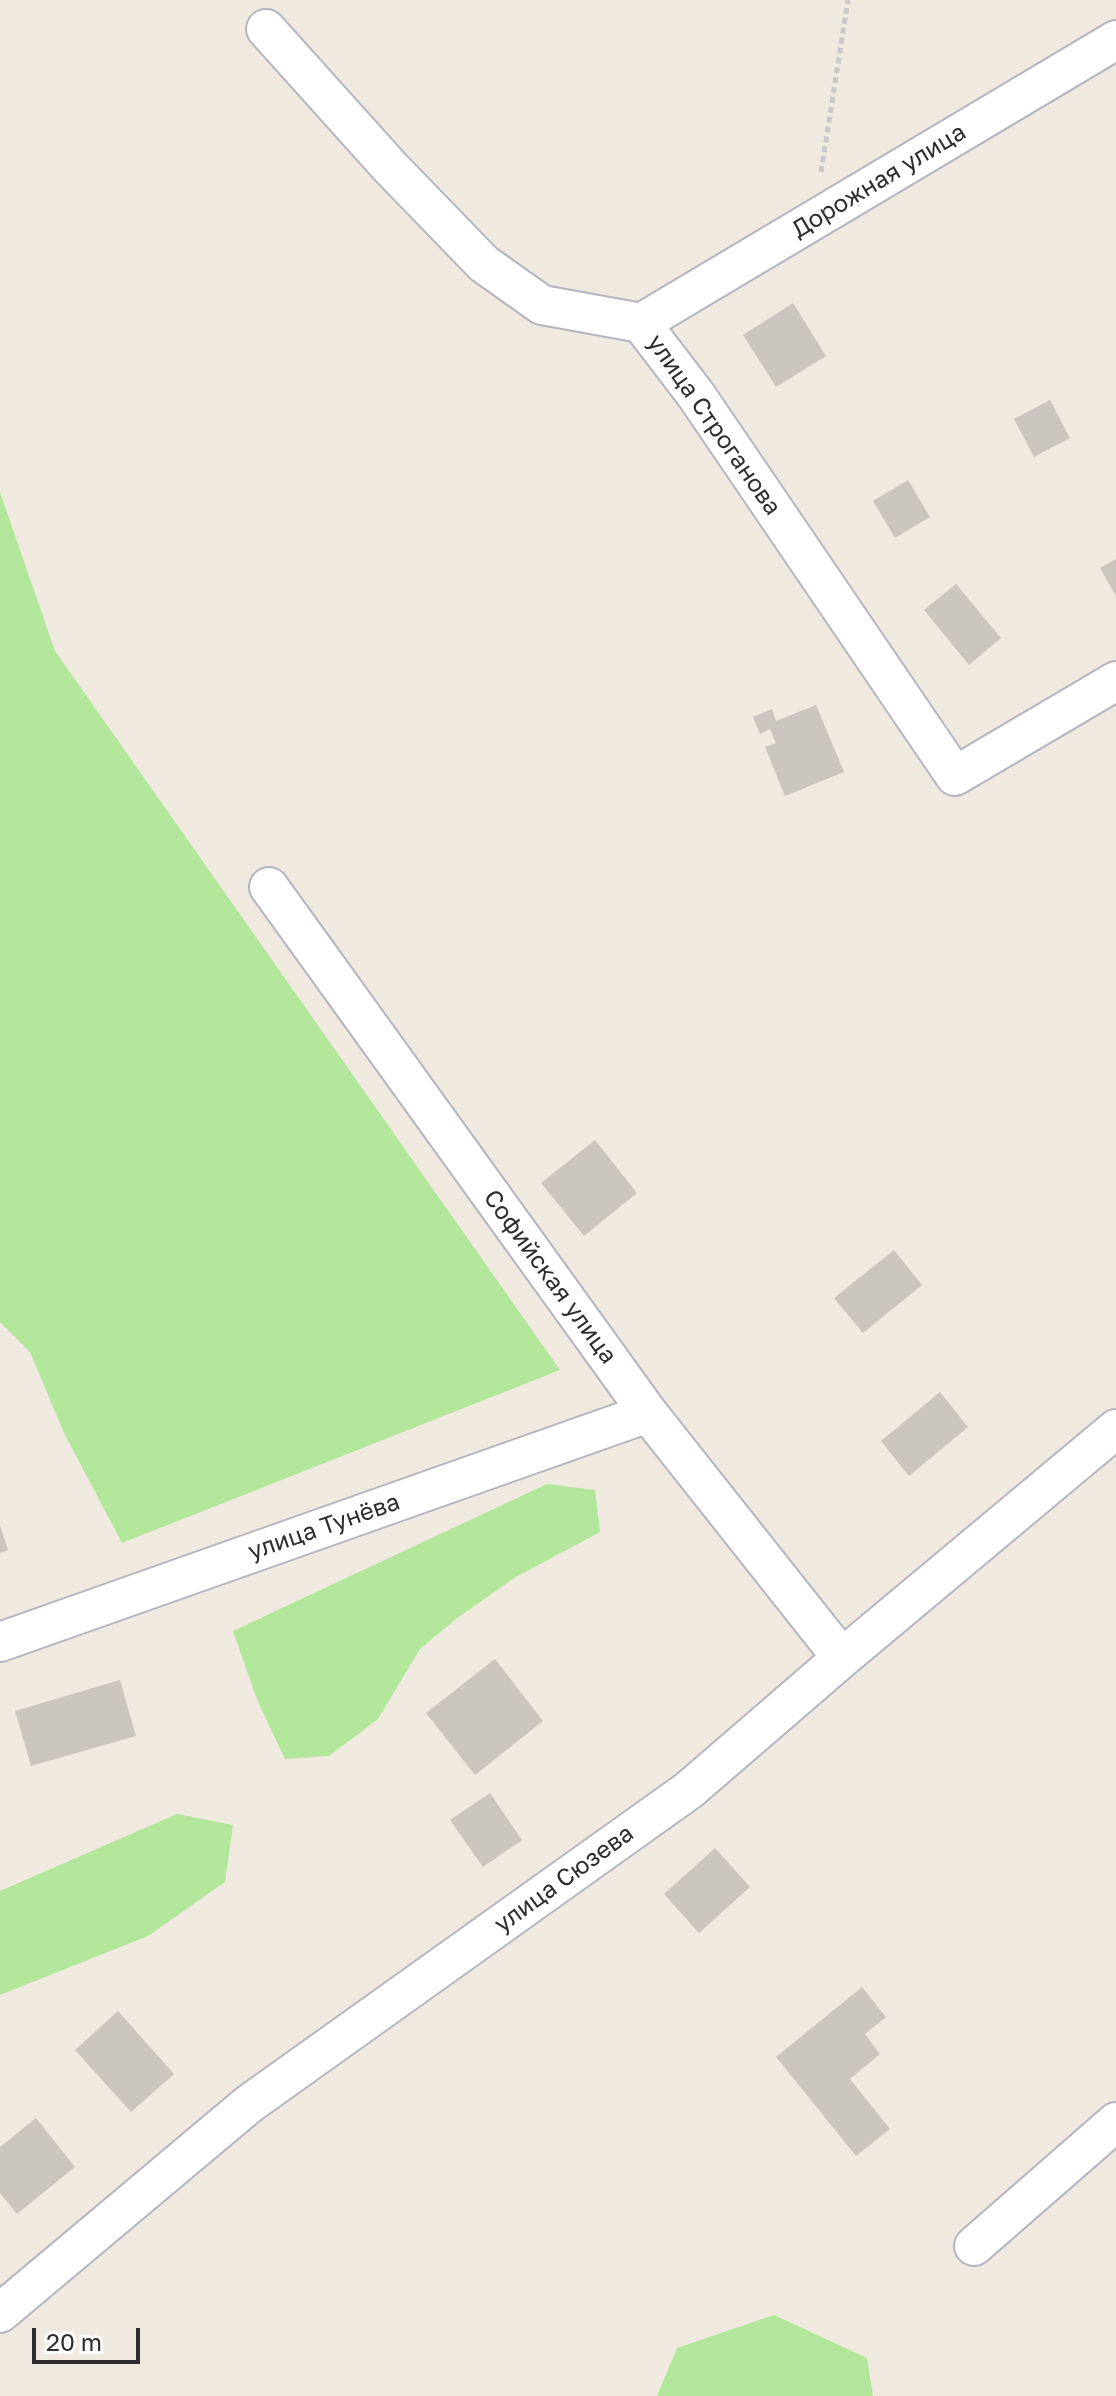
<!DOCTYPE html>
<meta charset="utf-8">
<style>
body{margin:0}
#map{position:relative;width:1116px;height:2396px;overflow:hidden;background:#efe9df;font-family:"Golos Text",sans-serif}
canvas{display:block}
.scale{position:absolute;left:32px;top:2328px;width:108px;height:36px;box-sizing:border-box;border:4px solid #2d2d2d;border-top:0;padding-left:10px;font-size:24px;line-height:28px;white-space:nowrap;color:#2d2d2d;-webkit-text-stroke:6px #fff;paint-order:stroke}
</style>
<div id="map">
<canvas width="1116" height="2396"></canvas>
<div class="scale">20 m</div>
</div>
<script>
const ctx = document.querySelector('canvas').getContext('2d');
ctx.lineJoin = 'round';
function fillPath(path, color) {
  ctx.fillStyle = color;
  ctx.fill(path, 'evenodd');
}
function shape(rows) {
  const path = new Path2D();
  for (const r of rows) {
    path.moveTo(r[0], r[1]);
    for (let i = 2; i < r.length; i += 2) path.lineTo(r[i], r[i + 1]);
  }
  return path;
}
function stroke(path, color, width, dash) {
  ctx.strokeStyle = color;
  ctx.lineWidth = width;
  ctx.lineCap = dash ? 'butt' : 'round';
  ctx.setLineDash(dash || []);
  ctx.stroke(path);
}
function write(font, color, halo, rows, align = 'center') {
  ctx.font = font + ' "Golos Text",sans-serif';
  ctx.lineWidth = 6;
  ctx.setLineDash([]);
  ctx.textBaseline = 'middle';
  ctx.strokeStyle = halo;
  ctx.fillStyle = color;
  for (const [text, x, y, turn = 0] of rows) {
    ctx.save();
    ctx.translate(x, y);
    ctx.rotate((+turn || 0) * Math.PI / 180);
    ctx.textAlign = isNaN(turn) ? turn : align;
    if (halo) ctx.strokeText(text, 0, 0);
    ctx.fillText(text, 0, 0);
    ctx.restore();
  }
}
fillPath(shape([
 [0,492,55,651,560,1370,122,1543,64,1433,30,1352,0,1322],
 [547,1484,595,1490,600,1532,514,1578,456,1619,420,1649,378,1719,329,1756,285,1759,258,1702,233,1631],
 [177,1814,233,1825,225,1882,148,1936,0,1995,0,1891],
 [774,2315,867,2358,873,2396,657,2396,677,2348]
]), '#b1e69b');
fillPath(shape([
 [793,303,826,356,776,387,743,335],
 [1050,400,1070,438,1034,457,1014,419],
 [908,480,930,517,895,538,873,501],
 [1116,559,1116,596,1100,568],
 [956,584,1001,638,969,665,924,610],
 [816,705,844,772,785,796,765,747,776,743,770,729,760,734,753,717,772,709,776,721],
 [595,1140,637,1193,584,1236,541,1183],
 [894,1250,922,1285,863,1333,834,1298],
 [940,1392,968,1427,909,1476,881,1441],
 [0,1525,8,1550,0,1553],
 [495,1659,543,1721,475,1775,426,1713],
 [120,1680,136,1736,31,1766,15,1711],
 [490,1793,522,1840,483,1867,450,1820],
 [715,1848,750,1887,699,1933,664,1894],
 [862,1987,886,2017,865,2034,880,2054,850,2079,890,2129,856,2156,776,2057],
 [118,2011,174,2074,131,2112,75,2050],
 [36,2118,75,2167,17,2214,0,2193,0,2147]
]), '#cac6bf');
const minor = shape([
 [266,29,390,167,484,264,542,305,641,323,696,395,955,776,1116,681],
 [641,323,1116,40],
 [269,887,648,1413,842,1658],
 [0,1642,648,1413],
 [974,2246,1116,2122],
 [0,2313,249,2104,689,1790,842,1658,1116,1429]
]);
stroke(minor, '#b3b5c1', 42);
stroke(shape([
 [821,172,848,0]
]), '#c8c8c8', 5, [6, 4]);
stroke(minor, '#fff', 38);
write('24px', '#2d2d2d', '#fff', [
 ["Дорожная улица",879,181,-31],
 ["улица Строганова",714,425,55],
 ["Софийская улица",550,1277,54],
 ["улица Тунёва",324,1527,-19],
 ["улица Сюзева",564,1879,-36]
]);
</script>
